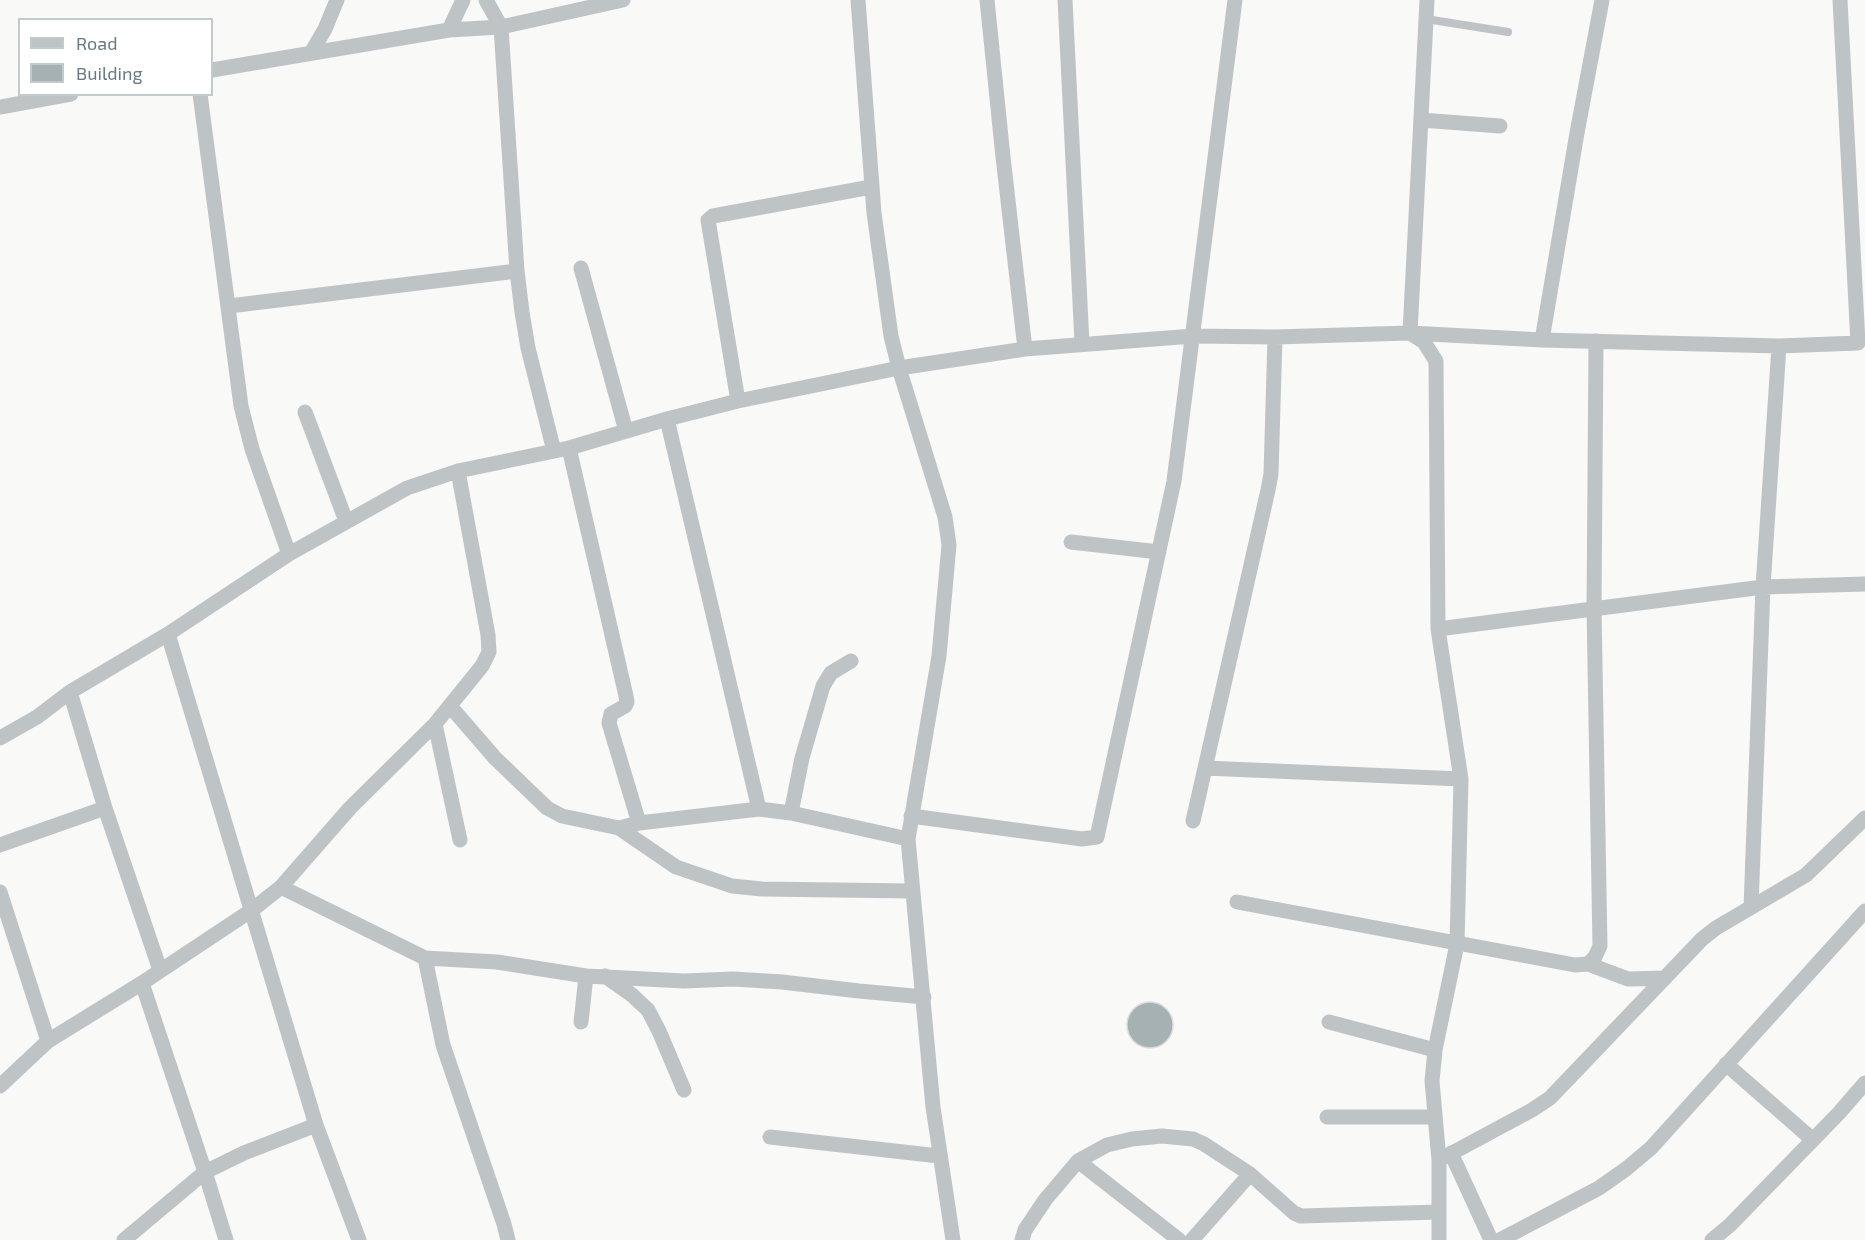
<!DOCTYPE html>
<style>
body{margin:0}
#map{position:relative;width:1865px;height:1240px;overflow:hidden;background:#f9f9f7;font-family:"Exo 2",sans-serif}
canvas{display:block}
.legend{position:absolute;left:18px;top:18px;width:195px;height:78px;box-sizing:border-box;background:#fff;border:2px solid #c2cacc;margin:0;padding:8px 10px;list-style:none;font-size:18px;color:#667a80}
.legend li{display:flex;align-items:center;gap:12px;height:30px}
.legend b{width:30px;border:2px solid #c2cacc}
</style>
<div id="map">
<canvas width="1865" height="1240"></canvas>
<ul class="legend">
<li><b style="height:8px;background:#bec4c6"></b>Road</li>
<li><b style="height:16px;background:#a6b1b4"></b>Building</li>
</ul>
</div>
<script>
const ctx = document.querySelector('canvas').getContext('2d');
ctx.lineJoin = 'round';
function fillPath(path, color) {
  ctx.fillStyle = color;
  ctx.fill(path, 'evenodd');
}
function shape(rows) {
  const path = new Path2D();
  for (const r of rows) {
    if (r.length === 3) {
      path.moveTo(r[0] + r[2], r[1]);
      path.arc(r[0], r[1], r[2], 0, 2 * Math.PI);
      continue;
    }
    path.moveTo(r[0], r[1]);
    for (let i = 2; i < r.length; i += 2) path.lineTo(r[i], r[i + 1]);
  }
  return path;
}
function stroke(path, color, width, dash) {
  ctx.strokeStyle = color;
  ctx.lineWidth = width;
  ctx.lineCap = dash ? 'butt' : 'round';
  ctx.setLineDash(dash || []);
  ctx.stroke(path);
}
const building = shape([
 [1150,1025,23]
]);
fillPath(building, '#a6b1b4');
stroke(building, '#dbdbd9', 1.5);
stroke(shape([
 [1426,19,1508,32]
]), '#bec4c6', 8);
stroke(shape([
 [486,0,501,27,517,271,522,312,528,348,554,451],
 [858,0,874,213,891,336,899,368,945,517,949,545,939,656,908,839,933,1107,953,1240],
 [987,0,1003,157,1025,349],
 [1065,0,1082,343],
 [1427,0,1410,333,1424,342,1436,361,1438,629,1461,779,1457,944,1435,1050,1432,1081,1439,1160,1439,1240],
 [449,30,463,0],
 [311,53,325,29,337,0],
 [212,70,449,30,501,27,623,0],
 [200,94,241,406,252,449,289,554],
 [0,107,71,94],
 [1421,120,1500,126],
 [581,268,626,431],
 [229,306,517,271],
 [1542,340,1577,133,1602,0],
 [738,401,708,220,713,216,871,187],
 [305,412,346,521],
 [667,419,759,809],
 [569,448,626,696,627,702,625,706,611,714,609,723,639,823],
 [458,471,488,635,489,652,482,666,435,724,350,808,281,887,425,958,443,1045,504,1224,508,1240],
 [1071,542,1159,552],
 [1438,629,1763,587,1865,584],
 [70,692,105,808],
 [450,706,495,758,547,808,562,816,619,828],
 [435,724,460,840],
 [0,738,37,717,70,692,168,634],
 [1205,768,1461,779],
 [791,813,802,758,823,686,831,673,851,661],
 [911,816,1082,839,1097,837,1174,481,1235,0],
 [1193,821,1268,490,1271,474,1275,337],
 [908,839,791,813,759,809,639,823,619,828,676,867,732,886,762,889,912,891],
 [0,845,105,808,160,970],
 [0,892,48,1041],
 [1237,902,1575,965,1588,964,1595,957,1600,946,1594,608,1596,341],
 [1751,907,1763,587,1779,346],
 [425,958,497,962,586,976,581,1022],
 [1588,964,1628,979,1665,978],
 [586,976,684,981,733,979,782,982,859,991,924,997],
 [605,976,632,995,648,1010,659,1031,684,1090],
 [142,983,205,1172,226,1240],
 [1329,1022,1435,1050],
 [1726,1064,1813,1140],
 [0,1086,48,1041,142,983,252,910,281,887],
 [1327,1117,1434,1117],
 [770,1137,939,1156],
 [1451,1153,1491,1240],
 [1439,1160,1532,1110,1550,1098,1702,939,1716,928,1806,875,1865,818],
 [1078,1161,1179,1240],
 [124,1240,205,1172,244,1153,316,1125],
 [359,1240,316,1125,168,634,289,554,407,488,458,471,569,448,667,419,738,401,899,368,1025,349,1193,336,1275,337,1410,333,1542,340,1779,346,1858,343,1840,0],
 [1022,1240,1025,1230,1045,1200,1078,1161,1107,1145,1132,1139,1162,1136,1193,1139,1204,1144,1250,1174],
 [1192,1240,1250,1174,1294,1213,1301,1216,1439,1212],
 [1500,1240,1599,1188,1626,1169,1651,1148,1865,911],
 [1712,1240,1730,1225,1839,1113,1865,1083]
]), '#bec4c6', 15);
</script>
